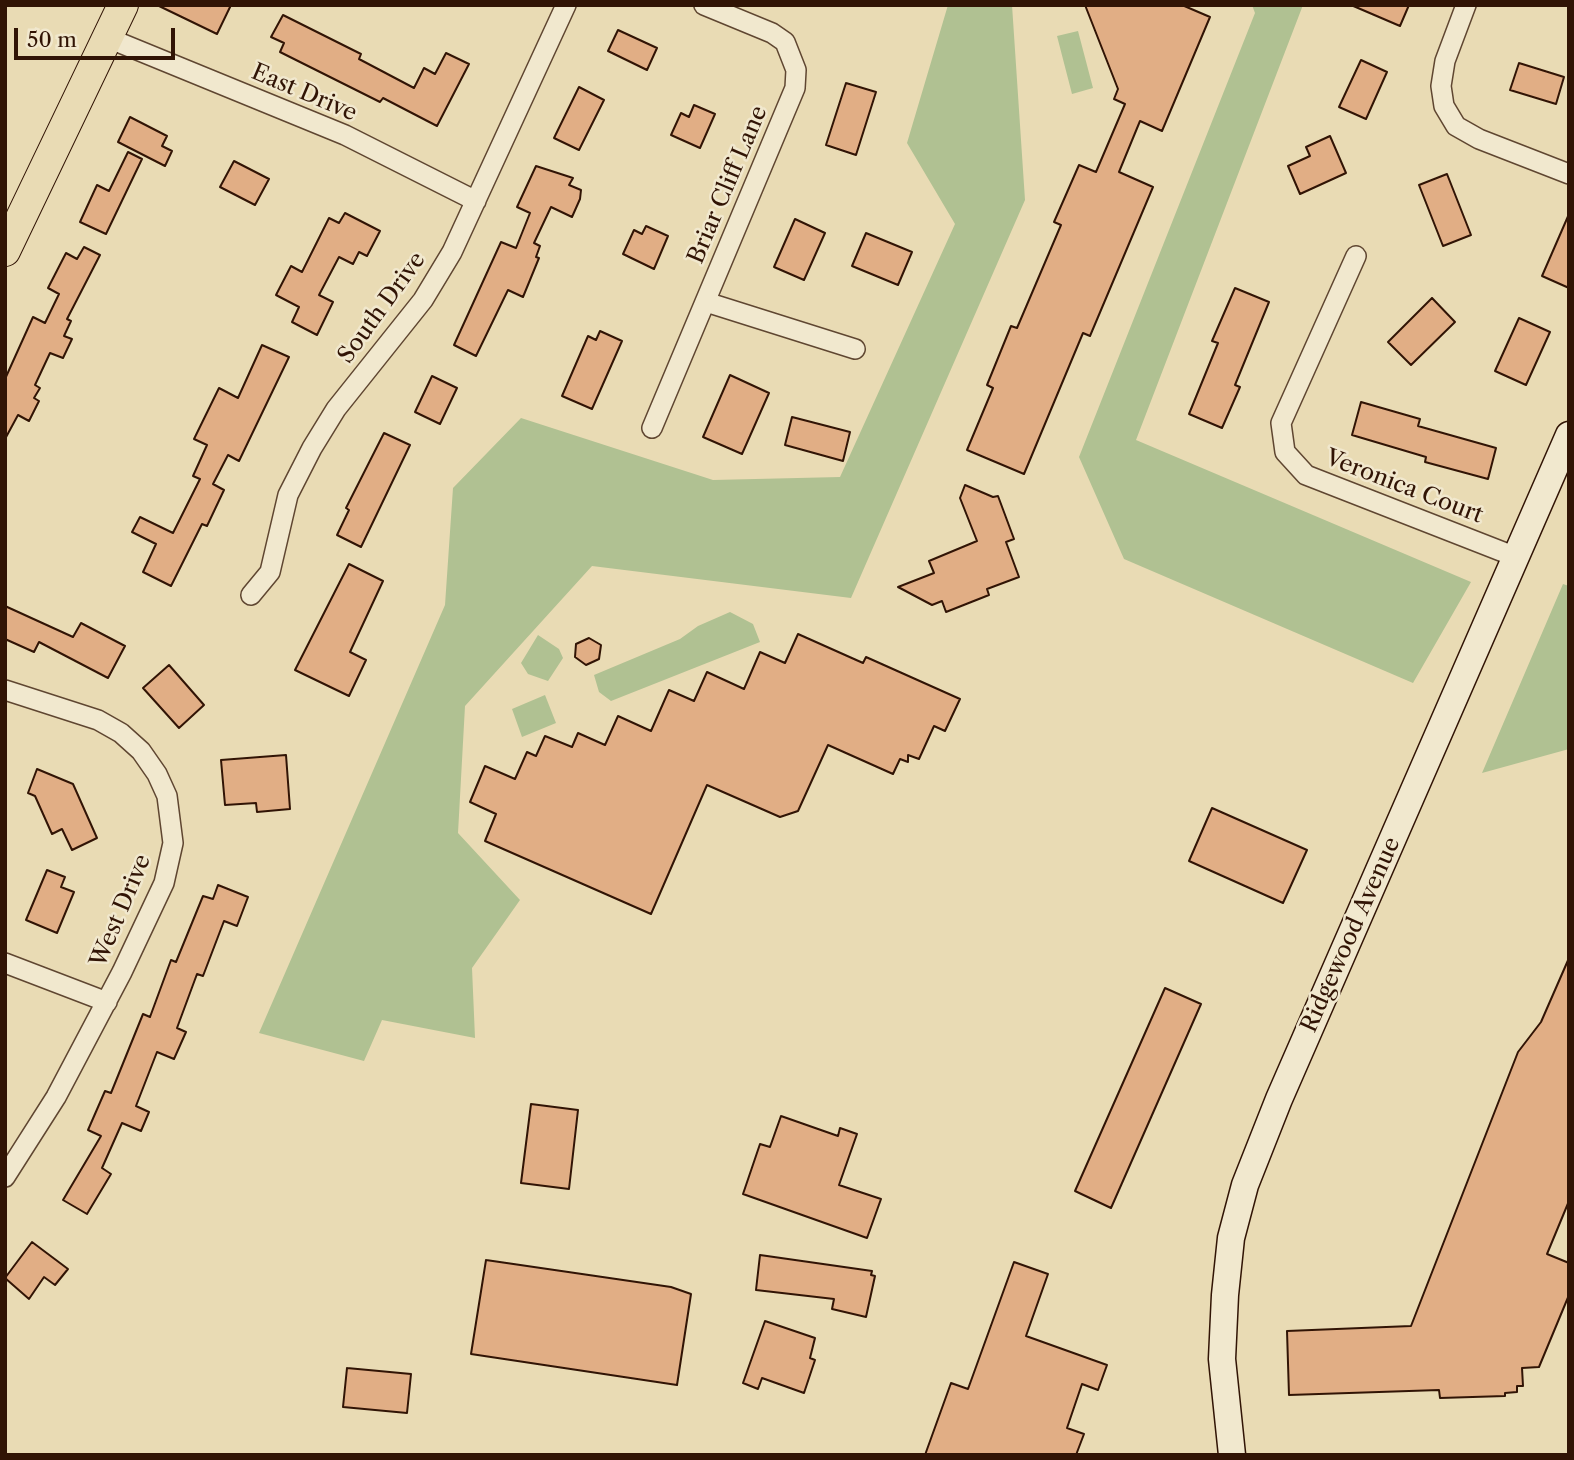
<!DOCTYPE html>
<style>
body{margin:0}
#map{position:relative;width:1574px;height:1460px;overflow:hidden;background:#e9dbb4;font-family:"Libre Caslon Text",serif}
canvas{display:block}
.frame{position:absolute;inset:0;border:7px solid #311405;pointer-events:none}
.scale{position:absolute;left:14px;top:28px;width:161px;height:32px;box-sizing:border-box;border:4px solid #311405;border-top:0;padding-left:9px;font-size:21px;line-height:24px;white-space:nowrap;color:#311405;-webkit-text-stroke:5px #f1e8ce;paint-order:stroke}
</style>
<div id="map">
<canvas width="1574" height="1460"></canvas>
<div class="frame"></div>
<div class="scale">50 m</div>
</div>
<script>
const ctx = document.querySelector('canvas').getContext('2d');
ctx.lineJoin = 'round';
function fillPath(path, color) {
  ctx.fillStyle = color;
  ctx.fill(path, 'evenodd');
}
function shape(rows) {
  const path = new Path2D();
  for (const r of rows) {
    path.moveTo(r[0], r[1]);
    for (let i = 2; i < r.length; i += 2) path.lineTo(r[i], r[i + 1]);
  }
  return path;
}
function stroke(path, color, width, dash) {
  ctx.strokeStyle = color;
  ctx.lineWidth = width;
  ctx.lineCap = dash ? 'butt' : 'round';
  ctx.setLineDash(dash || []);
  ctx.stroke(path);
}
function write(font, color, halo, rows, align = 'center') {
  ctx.font = font + ' "Libre Caslon Text",serif';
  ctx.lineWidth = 5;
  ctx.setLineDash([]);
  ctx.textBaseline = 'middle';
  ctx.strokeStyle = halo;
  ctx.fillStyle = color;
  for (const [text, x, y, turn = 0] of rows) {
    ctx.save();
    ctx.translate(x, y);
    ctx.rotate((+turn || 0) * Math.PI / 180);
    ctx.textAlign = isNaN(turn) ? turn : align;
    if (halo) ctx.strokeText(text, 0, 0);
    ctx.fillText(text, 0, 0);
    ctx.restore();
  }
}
fillPath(shape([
 [948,5,1012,5,1025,200,851,598,592,566,465,706,458,833,520,900,472,968,475,1038,382,1020,364,1061,259,1033,445,605,453,488,521,418,713,480,840,477,955,224,907,143],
 [1252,5,1303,5,1136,440,1471,582,1413,683,1124,559,1079,457,1255,13],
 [1078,31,1093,88,1072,94,1057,36],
 [1563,584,1569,586,1569,749,1482,773],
 [730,612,753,624,760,642,611,701,599,692,594,675,680,639,698,626],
 [538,635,559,649,563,658,548,681,528,674,521,663],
 [545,695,556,723,522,737,512,709]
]), '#b0c192');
const building = shape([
 [157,5,231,5,217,34,157,5],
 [1085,5,1182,5,1210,17,1162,131,1140,121,1119,172,1153,187,1090,336,1083,333,1024,474,967,450,993,388,987,385,1011,326,1017,328,1061,225,1054,222,1079,165,1096,172,1125,104,1114,99,1118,89,1085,5],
 [1351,5,1409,5,1400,26,1351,5],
 [283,15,361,54,359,59,414,88,424,68,435,74,446,53,469,64,437,126,383,98,380,102,280,52,284,43,271,37,283,15],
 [618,30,657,48,647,70,608,51,618,30],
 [1361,60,1387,72,1366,119,1339,107,1361,60],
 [1519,63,1564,77,1556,104,1510,90,1519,63],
 [846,83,876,92,856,155,826,145,846,83],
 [579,87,604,100,579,150,554,138,579,87],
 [694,105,715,114,700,148,671,135,681,113,689,117,694,105],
 [130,117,167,136,162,146,172,151,165,166,118,142,130,117],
 [1330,136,1346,173,1300,194,1288,166,1310,156,1306,147,1330,136],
 [128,152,142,159,106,234,80,222,97,185,109,191,128,152],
 [234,161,269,179,255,205,220,187,234,161],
 [536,166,573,178,569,185,581,190,580,199,572,217,551,207,534,243,540,246,536,257,539,258,523,297,508,290,476,356,454,345,501,242,516,248,530,213,517,207,536,166],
 [1447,174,1471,235,1443,246,1419,185,1447,174],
 [345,213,380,231,367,256,359,252,353,264,339,257,319,295,333,302,317,335,292,322,299,307,276,295,291,266,302,272,329,218,339,223,345,213],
 [1569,214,1569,288,1542,276,1569,214],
 [795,219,825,233,804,280,774,267,795,219],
 [646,226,668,236,654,269,623,254,634,230,642,234,646,226],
 [866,233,912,252,898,285,852,266,866,233],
 [84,247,100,255,67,319,71,321,64,336,72,339,63,358,50,353,35,385,40,388,34,398,39,401,29,421,18,415,5,439,5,379,33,317,45,323,59,294,48,288,66,253,77,259,84,247],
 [1235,288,1269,302,1235,385,1240,387,1222,428,1189,414,1218,343,1212,341,1235,288],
 [1432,298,1455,322,1411,365,1388,342,1432,298],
 [1519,318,1550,332,1526,385,1495,371,1519,318],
 [600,331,622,341,592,409,562,396,588,336,596,340,600,331],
 [262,345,289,357,239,461,228,455,213,484,224,490,207,526,202,524,171,586,143,572,156,544,132,532,140,517,173,533,200,479,193,476,207,445,194,439,219,388,238,398,262,345],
 [730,375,769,393,742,454,703,437,730,375],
 [432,376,457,388,440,424,415,412,432,376],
 [1361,402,1420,419,1418,426,1496,448,1488,479,1425,462,1426,457,1352,435,1361,402],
 [792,417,850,432,843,461,785,445,792,417],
 [384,433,410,445,361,547,337,535,349,510,346,508,384,433],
 [965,485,993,497,998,496,1014,539,1006,542,1019,577,987,589,989,595,946,612,942,601,932,605,898,587,934,573,929,561,977,541,960,498,965,485],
 [349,564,383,581,350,652,366,660,349,696,295,670,349,564],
 [5,606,73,637,81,623,125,646,108,678,39,642,34,652,5,639,5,606],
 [798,634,863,663,866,657,960,699,945,731,934,726,919,759,908,755,908,762,900,759,893,774,828,745,798,811,780,817,707,785,651,914,485,841,496,814,470,802,485,766,515,779,527,752,536,756,545,736,572,747,578,733,605,745,618,716,651,731,669,690,694,701,707,672,744,689,760,652,785,663,798,634],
 [589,638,601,645,599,659,586,665,575,657,576,644,589,638],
 [169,665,204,705,179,728,143,688,169,665],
 [286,755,290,809,257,812,256,803,225,805,221,760,286,755],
 [37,769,73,784,97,838,72,850,62,829,52,834,35,796,28,793,37,769],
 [1212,808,1307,850,1283,903,1189,861,1212,808],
 [47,870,65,877,61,887,74,892,57,933,26,920,47,870],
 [218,885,248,897,237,926,224,921,203,976,197,974,177,1028,186,1032,174,1059,157,1052,136,1106,149,1112,141,1131,122,1123,102,1168,111,1174,87,1214,63,1200,101,1136,88,1130,105,1091,111,1093,143,1014,150,1017,171,960,176,962,203,896,213,899,218,885],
 [1569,958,1569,1201,1547,1254,1569,1263,1569,1295,1539,1367,1522,1368,1523,1386,1517,1386,1517,1392,1505,1393,1505,1396,1440,1398,1439,1390,1289,1395,1287,1331,1411,1326,1518,1052,1541,1022,1569,958],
 [1165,988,1201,1004,1111,1208,1075,1191,1165,988],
 [531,1104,578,1110,569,1189,521,1183,531,1104],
 [781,1116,838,1136,840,1128,857,1134,839,1185,881,1199,867,1238,743,1194,760,1144,770,1147,781,1116],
 [32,1242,68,1269,55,1285,44,1277,29,1299,5,1278,32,1242],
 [760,1255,872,1271,871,1275,875,1276,866,1317,832,1309,834,1299,756,1290,760,1255],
 [486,1260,671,1287,691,1294,677,1385,471,1354,486,1260],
 [1014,1262,1048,1274,1026,1336,1107,1365,1098,1390,1082,1384,1067,1428,1084,1434,1076,1455,925,1455,951,1383,968,1389,1014,1262],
 [765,1321,815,1338,810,1358,815,1360,804,1393,762,1378,758,1389,743,1383,765,1321],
 [347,1368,411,1374,407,1413,343,1407,347,1368]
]);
fillPath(building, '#e1ae85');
stroke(building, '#311405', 2);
const street = shape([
 [1466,5,1445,61,1441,86,1444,106,1456,126,1479,139,1569,174],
 [108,38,345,135,476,201],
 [1356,256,1281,423,1285,452,1306,475,1516,557],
 [706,302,855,349],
 [652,428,795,88,796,70,785,42,772,33,704,5],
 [251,595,270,572,288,495,312,448,336,409,423,300,452,252,566,5],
 [5,690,98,720,121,733,141,751,157,774,167,796,173,843,164,883,122,972,56,1097,5,1177],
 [5,963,107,1002]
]);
const secondary = shape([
 [1232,1455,1222,1359,1225,1295,1231,1238,1245,1185,1279,1099,1569,435]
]);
const primary = shape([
 [5,251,123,5]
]);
stroke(street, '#5f4631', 22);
stroke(secondary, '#311405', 29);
stroke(primary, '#311405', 32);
stroke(street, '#f1e8ce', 19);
stroke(secondary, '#f1e8ce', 26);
stroke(primary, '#e9dbb4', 30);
write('23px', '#311405', '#f1e8ce', [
 ["East Drive",304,93,23],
 ["Briar Cliff Lane",728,185,-67],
 ["South Drive",382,308,-54],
 ["Veronica Court",1404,487,21],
 ["West Drive",121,911,-67],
 ["Ridgewood Avenue",1351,935,-66]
]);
</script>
